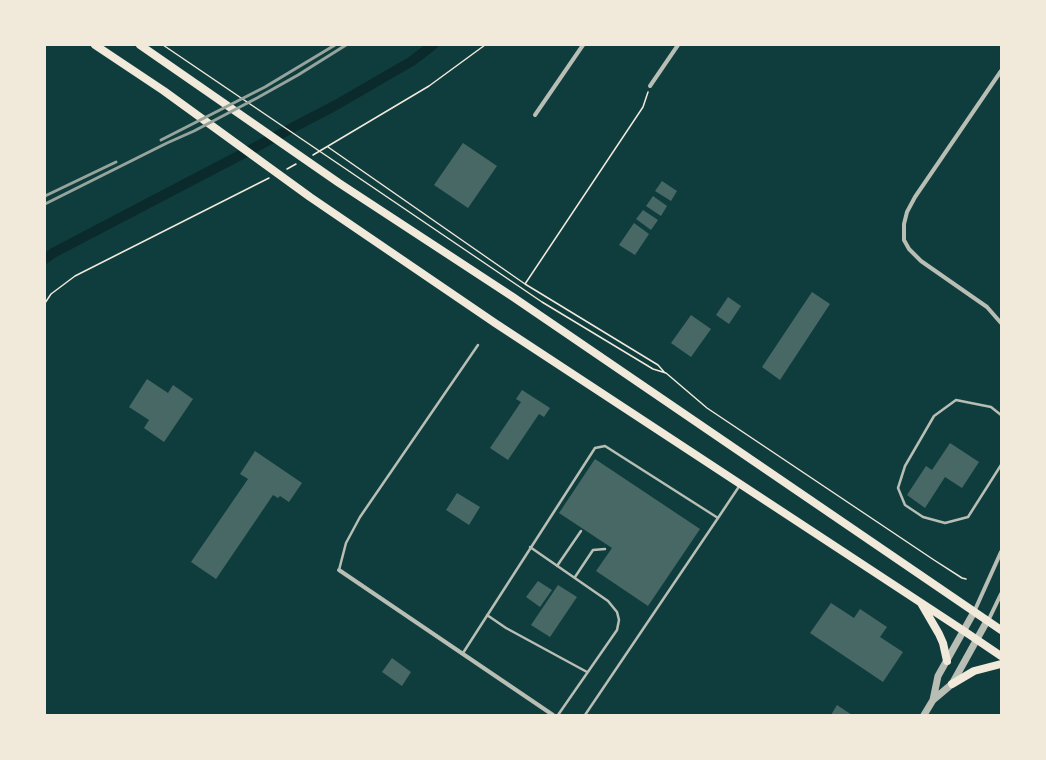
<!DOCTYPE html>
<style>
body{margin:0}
#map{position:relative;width:1046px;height:760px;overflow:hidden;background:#0f3d3e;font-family:"Source Sans 3",sans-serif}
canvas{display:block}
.frame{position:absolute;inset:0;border:46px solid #f1e9da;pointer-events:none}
</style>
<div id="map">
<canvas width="1046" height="760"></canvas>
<div class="frame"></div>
</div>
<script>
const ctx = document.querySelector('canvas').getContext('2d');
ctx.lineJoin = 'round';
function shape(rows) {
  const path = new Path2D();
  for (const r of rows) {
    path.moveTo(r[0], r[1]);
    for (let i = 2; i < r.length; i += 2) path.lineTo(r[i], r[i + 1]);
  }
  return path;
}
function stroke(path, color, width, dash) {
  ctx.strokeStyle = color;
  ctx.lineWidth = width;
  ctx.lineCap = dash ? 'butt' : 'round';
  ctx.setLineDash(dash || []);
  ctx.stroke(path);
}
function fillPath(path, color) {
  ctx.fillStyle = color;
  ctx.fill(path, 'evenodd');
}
stroke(shape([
 [45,259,53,253,336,105,412,61,433,45]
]), '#0a2a2b', 10);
fillPath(shape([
 [463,143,497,166,468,208,434,185],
 [662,181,677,191,671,201,655,191],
 [653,196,667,206,661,216,646,206],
 [643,210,658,220,651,230,636,219],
 [634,223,649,234,635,255,619,245],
 [812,292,830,304,780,380,762,367],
 [728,297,741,306,729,324,716,315],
 [691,315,711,329,691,357,671,343],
 [147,379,168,393,173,385,193,399,164,442,144,428,149,420,129,407],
 [522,390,550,408,544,417,539,414,508,460,490,448,521,402,516,399],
 [950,443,979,462,962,488,945,477,925,508,907,495,926,466,932,470],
 [255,451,302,483,289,502,280,496,278,498,273,495,216,579,191,562,248,479,240,474],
 [595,459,700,529,648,606,596,571,612,548,559,513],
 [457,493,480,507,469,525,446,510],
 [538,581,552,590,540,607,526,597],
 [558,585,577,597,550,637,531,625],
 [831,603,854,618,860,609,887,627,880,637,903,652,883,682,810,633],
 [392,658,411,672,402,686,382,672],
 [837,705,852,715,831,715]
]), '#486865');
stroke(shape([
 [163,45,542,302,653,369,666,373,707,408,934,560,962,578,966,579],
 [328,147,525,284,658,365,665,373],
 [313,155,429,86,485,45],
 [287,169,296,164],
 [525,284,643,107,648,92],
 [45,303,51,294,75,276,269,178]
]), '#f1e9da', 1.5);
stroke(shape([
 [1001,415,991,407,956,400,934,416,905,466,898,488,905,505,923,517,945,523,968,517,1001,465],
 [530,547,608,601,617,612,619,620,617,630,558,715],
 [557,566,581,531],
 [339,570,346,543,360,517,478,345],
 [575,577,593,550,605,549],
 [487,615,506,628,587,672],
 [463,653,595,448,605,446,718,518,740,485],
 [585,715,718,518]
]), '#b8beb3', 2.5);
stroke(shape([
 [1001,71,915,197,907,212,904,224,904,240,909,249,921,261,987,307,1001,323],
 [650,86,678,45],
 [535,115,583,45],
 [339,570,553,715],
 [974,612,1001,552],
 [988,621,1001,594]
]), '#b8beb3', 4);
stroke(shape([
 [933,700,938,676,974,612],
 [924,715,933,700,952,684,987,621]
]), '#b8beb3', 7);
stroke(shape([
 [95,45,164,91,310,197,495,323,964,631,1001,656],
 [140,45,339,183,513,297,1001,630],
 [921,603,939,634,943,643,947,661],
 [952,684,974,671,1001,664]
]), '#f1e9da', 8);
stroke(shape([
 [161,140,265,87,335,45],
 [45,196,116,162],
 [45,204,167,143,194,131,257,98,298,75,346,45]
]), '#97a49c', 3);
</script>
